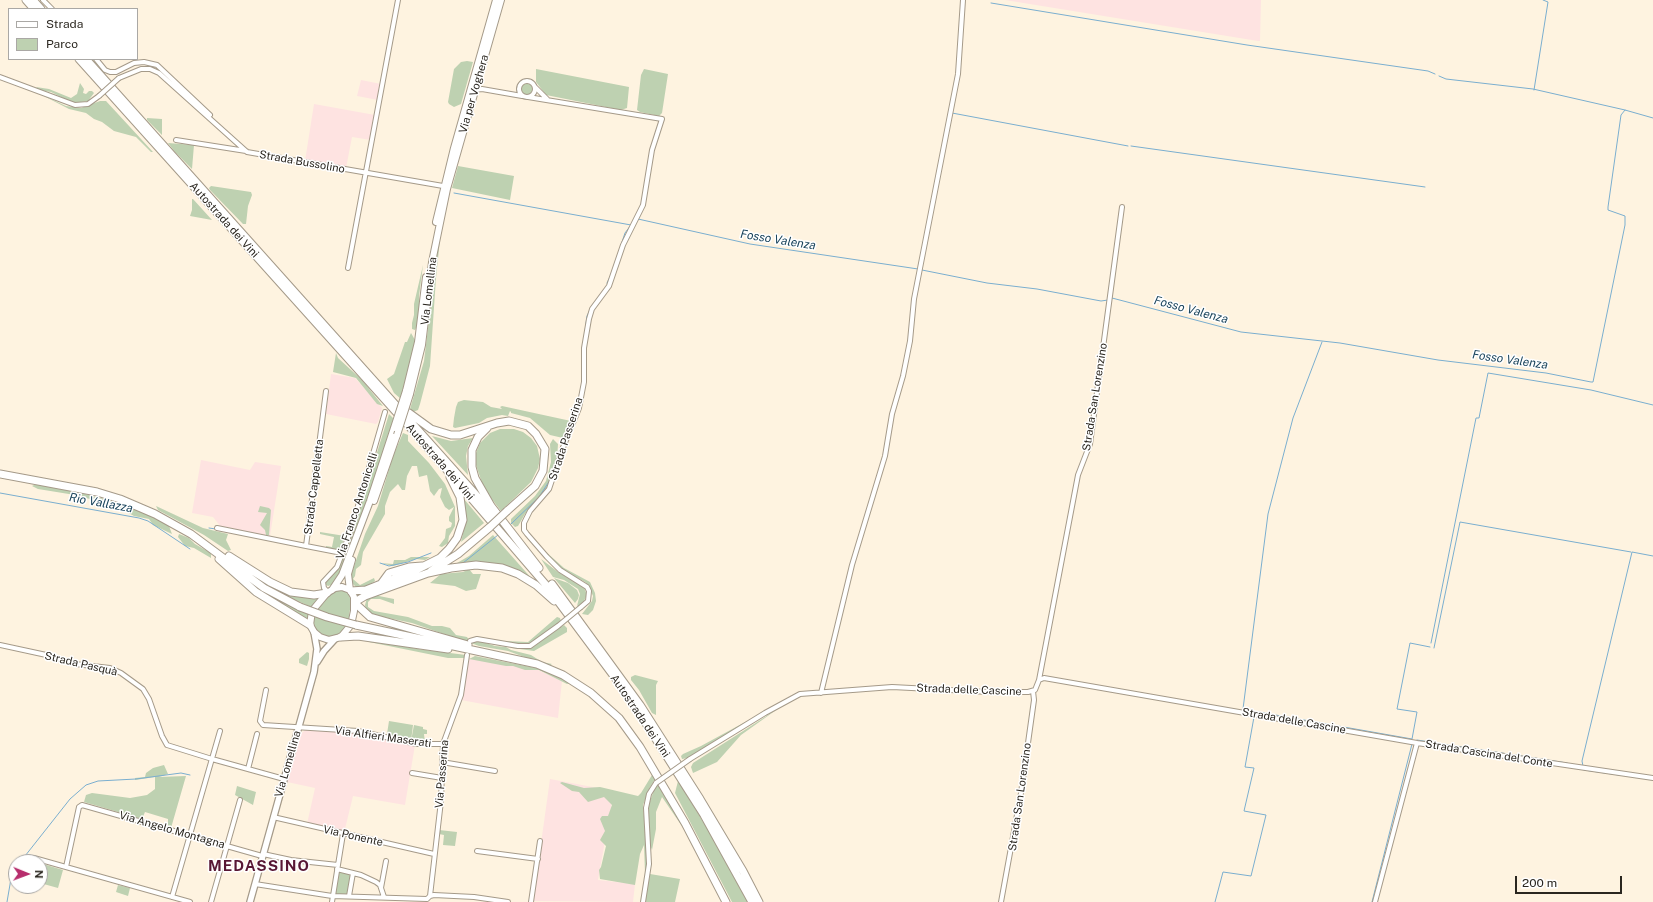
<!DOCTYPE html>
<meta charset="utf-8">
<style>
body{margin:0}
#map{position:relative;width:1653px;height:902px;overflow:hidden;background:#fef3e0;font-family:"Public Sans",sans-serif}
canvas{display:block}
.legend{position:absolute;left:8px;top:8px;width:130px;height:52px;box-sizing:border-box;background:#fff;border:1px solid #aaa8a5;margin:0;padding:5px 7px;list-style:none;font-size:12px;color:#2a261f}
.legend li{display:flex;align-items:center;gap:8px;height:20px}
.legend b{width:20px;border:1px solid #aaa8a5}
.north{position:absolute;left:8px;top:854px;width:40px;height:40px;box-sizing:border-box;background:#fff;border:1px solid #aaa8a5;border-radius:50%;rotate:91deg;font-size:11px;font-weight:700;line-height:16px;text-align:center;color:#2a261f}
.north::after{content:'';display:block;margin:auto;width:14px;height:18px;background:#b72e6d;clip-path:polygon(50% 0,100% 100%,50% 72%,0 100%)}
.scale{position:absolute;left:1515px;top:876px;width:107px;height:18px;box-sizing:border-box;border:2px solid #2a261f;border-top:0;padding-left:5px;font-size:12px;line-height:14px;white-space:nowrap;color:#2a261f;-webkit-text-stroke:3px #fff;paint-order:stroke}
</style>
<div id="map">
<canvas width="1653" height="902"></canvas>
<ul class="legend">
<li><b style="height:5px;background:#fff"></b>Strada</li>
<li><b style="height:11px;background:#bed1b1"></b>Parco</li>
</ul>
<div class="north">N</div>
<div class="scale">200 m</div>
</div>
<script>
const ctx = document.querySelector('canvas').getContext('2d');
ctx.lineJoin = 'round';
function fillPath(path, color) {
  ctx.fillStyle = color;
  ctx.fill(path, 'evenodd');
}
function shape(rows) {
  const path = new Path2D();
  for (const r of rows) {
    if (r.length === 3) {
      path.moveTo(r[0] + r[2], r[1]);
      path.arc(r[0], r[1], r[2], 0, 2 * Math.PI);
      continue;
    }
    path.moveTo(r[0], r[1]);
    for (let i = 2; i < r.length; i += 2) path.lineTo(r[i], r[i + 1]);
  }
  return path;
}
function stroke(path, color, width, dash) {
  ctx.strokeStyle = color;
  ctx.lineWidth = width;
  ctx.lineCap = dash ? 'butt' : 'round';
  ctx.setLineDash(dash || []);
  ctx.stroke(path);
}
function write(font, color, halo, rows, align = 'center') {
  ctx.font = font + ' "Public Sans",sans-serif';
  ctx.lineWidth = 3;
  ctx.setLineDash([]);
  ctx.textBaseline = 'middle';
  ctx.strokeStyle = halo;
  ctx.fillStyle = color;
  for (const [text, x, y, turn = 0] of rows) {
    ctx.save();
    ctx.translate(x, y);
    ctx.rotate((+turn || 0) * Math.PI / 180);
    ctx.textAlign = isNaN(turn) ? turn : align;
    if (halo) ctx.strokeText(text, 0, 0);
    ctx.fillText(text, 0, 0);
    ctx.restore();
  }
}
fillPath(shape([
 [1005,0,1261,0,1260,41,1258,41],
 [361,80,381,84,378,100,357,96],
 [314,104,375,115,371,140,352,137,346,168,305,161],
 [331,374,355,378,382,408,378,422,376,424,326,414],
 [201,460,250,470,255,462,281,466,270,536,221,527,213,517,192,513],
 [469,658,536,669,562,681,558,718,461,700],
 [305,730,358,732,415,745,405,805,353,796,344,833,307,824,315,788,287,782,301,734],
 [550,779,614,791,598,880,635,884,633,902,533,901]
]), '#fee3e1');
fillPath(shape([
 [467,61,473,62,461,104,454,107,449,104,448,102,454,69,461,62],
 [536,69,629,87,627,108,621,110,546,95,536,82],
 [644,69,668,74,662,113,659,116,640,112,637,110,641,75],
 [80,83,84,89,83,93,86,94,89,91,92,91,94,93,88,101,73,103,51,92,39,90,36,87,49,89,71,98,77,94],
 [527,89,5.5],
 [38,93,66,106,81,108,100,101,106,101,153,152,151,152,136,137,114,131,102,122,94,119,86,113,69,109],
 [147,118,162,119,162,135,147,120],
 [168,143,194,145,192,169,175,152],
 [458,166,514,176,510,200,452,188],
 [211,186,251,192,252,195,248,206,246,224,243,224,210,190,209,188],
 [192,199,193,199,212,220,190,216,192,210],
 [441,230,436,278,430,366,420,404,418,410,413,412,410,409,424,361,437,254],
 [423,265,419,296,420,311,417,326,415,330,412,329,412,323,414,315,414,304],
 [411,333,415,340,411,367,401,399,394,393,387,379,394,374,405,342,407,342],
 [336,353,338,358,362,380,383,406,377,404,356,378,333,372],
 [464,400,483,402,491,407,502,409,500,407,502,406,571,421,563,438,550,435,530,418,511,413,511,412,510,411,508,416,502,415,487,418,479,423,455,428,453,427,454,418,456,407,458,402],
 [389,414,393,418,393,422,373,487,340,573,334,584,328,586,325,584,325,580,338,569,347,549,363,497,368,488,370,475],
 [500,429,514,429,523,432,531,438,537,446,540,459,538,468,531,482,501,511,484,489,476,465,476,453,480,443,490,433],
 [403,433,408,435,408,441,429,463,445,484,455,507,455,526,449,536,448,543,442,547,439,546,445,538,446,529,451,527,452,523,449,521,449,517,454,507,449,510,445,507,440,497,442,488,439,489,434,496,430,491,427,475,419,477,417,466,412,466,407,476,405,490,402,490,398,484,390,492,385,506,385,514,363,552,361,565,356,569,355,576,353,579,360,585,374,578,375,581,366,587,357,588,352,583,351,575,365,534,378,506,393,456],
 [432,436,451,441,473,438,468,446,466,456,468,475],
 [553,439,558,444,557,459,547,488,525,514,518,526,515,527,511,523,511,519,535,496,546,481,551,462,550,444],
 [34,485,48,485,121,503,155,517,169,526,172,534,153,525,149,519,134,516,116,506,75,495,38,489,32,486],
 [464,499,484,523,461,542,466,521],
 [156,506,203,528,228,534,226,540,231,550,228,551,204,535,158,510],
 [260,506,269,508,271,510,269,535,266,535,265,530,260,525,267,513,258,512],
 [320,532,345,536,340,552,326,549,326,546,332,547,334,537,320,534],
 [179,534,189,538,195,544,209,552,211,554,211,558,194,548,185,546,178,537],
 [493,535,533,580,510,568,492,563,475,562,457,563,469,556],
 [545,551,564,568,590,582,595,593,596,601,593,610,588,615,582,614,592,601,593,596,589,587,585,582,558,567],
 [411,557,430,557,425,560,416,559,393,566,380,563,393,564,394,560,405,560],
 [541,559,558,572,584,587,587,595,583,603,577,606,580,594,578,589,564,580,553,577],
 [231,568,272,597,309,613,308,622,275,603],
 [243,569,262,581,320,597,311,607,274,590],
 [469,569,473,574,481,574,476,589,466,591,455,586,430,583,441,574,463,572],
 [554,578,568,583,577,590,579,595,578,599,575,603],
 [343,590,349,595,351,602,348,624,340,635,331,638,318,633,312,625,313,610,330,595,336,591],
 [374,595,394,599,394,604,380,599,371,599,368,602,368,607,374,611,408,617,432,626,442,626,450,628,456,635,467,637,469,640,467,642,412,623,374,615,366,610,365,605,367,598],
 [557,617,560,618,561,621,534,643,518,645,504,641,528,642],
 [564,625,567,628,567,632,534,651,512,648,533,647],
 [373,641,418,649,466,655,465,658,448,658,369,642],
 [472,641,480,641,495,646,506,647,511,650,531,655,542,662,552,664,549,666,508,651,479,646,471,643],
 [307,652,309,653,309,659,307,666,299,663,299,659],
 [475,656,536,668,555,675,570,683,567,684,539,670,525,670,513,666,506,666,469,659],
 [635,675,658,681,656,685,656,715,652,713,639,690,631,680,631,677],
 [779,708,741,735,717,762,693,773,691,767,693,763],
 [389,721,413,725,411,741,387,734],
 [747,721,749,721,688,758,682,759,681,756,683,754,701,746],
 [414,725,423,727,423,729,427,730,427,734,424,734,425,743,411,741],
 [164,765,168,774,159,777,186,776,171,828,168,828,168,819,145,812,142,819,84,802,86,795,92,793,130,798,147,795,155,789,155,777,135,780,135,778,145,777,146,773,153,768],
 [652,775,656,778,650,787,643,805,648,862,646,873,645,873,644,845,640,854,635,885,600,879,599,870,601,867,606,846,600,840,605,831,600,819,602,816,608,816,612,805,604,797,588,802,579,792,572,791,560,783,562,782,584,788,600,787,638,796,641,793],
 [678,781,726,859,749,902,732,902,675,793],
 [659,784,688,835,662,797,656,812,656,829,652,850,649,842,648,807,655,787],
 [237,786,256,792,253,805,235,795],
 [439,830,457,832,455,846,443,845,444,835,439,834],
 [40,863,63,870,58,888,40,883],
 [338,871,352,874,348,894,334,894],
 [650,874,680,879,675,902,645,902],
 [118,885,130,888,128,896,116,892]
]), '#bed1b1');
stroke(shape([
 [991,3,1247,45,1428,71,1435,74],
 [1439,76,1446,79,1533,89,1625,110],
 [1534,90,1548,2,1543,0],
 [952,113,1128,146],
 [1131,146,1425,187],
 [454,193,631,225],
 [638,219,750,244,918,269],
 [616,260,625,233,631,225],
 [922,270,987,283,1037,289,1101,301,1108,300],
 [607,283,610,277],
 [1112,298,1241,332,1340,343,1438,360,1546,373,1591,382,1593,382,1625,225,1625,216,1608,210,1608,207,1621,115,1625,110,1653,118],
 [582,354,587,316,593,304],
 [573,417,579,399],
 [0,493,139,518,148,521,190,549],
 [511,524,539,497,550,480,571,421],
 [209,528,216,529],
 [380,563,389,566,408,562,431,553],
 [463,563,498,535],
 [1431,643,1476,418,1479,418,1488,373,1591,390,1653,405],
 [1434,648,1460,522,1631,552],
 [1243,709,1268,514,1293,418,1322,342],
 [1247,710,1412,739,1417,712,1397,709,1410,643,1430,647],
 [1417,740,1567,763],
 [1583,766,1582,761,1632,552,1653,556],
 [1584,770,1619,775],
 [19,862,25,856,70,799,86,785,98,781,136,779,181,773,190,775],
 [7,902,13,867,16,865],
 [1215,902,1223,872,1251,876,1266,815,1244,811,1254,768,1245,767,1254,717],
 [1372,902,1412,744]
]), '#7aaecf', 1);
const street = shape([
 [43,0,52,9],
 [96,59,105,70,110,72,116,72,134,63,144,62,157,65,210,115],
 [0,77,75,105,88,104,99,96],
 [119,78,141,69,150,69,159,73,247,152,443,186],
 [527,89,8],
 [535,87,547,99],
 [475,90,482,89,522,96],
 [528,97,662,119,652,150,643,205,623,245,609,286,592,309,589,319,584,348,584,382,579,408,562,450,549,489,530,511,524,523,524,530,527,534,547,557,560,570,587,587,589,591,588,601,581,607],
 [176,140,246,151],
 [348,268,398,0],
 [326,391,306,546,342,553],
 [217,528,306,546],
 [328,592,324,588,323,582,337,567,351,530,385,412],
 [470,641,477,639,518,646,530,646,558,626],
 [0,645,51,656,75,664,110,668,121,673,143,689,149,699,162,736,167,745,212,759,284,779],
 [1039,680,1078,475,1090,444,1122,207],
 [266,690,260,721,263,725,358,731,417,744,443,744],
 [821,693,852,565,885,456,892,414,903,376,910,341,914,299,958,74,963,0],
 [690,759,765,713,800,694,892,687,989,692,1028,692,1035,690,1039,680,1044,678,1417,743],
 [442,762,495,771],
 [248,769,257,734],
 [412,773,442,778],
 [273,817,434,854],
 [477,851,538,859],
 [263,854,291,860,338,865],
 [34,858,190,902],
 [66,867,79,807,82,805,262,856],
 [337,869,361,875,376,882,380,885,384,897],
 [255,884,332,896,427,899,430,896,434,895,474,897,508,902],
 [381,888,386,861],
 [349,896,353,873],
 [430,896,441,801,443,744,461,695,467,655],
 [172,897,220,731],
 [211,902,240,800],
 [332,902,343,834],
 [531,902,540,841],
 [643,902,649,864,646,808,649,794,656,783],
 [1001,902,1021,793,1034,700,1033,691],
 [1375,902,1417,743,1653,778]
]);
const secondary = shape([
 [317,662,324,651,335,639],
 [250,902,314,672,317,649,314,632]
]);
const primary = shape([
 [436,222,454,148,496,0],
 [406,391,418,342,426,277],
 [410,394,422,345,432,262,447,189,501,0],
 [374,501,397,435],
 [342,587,350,590,354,597,354,611,351,625,341,637,329,640,320,637,314,632,310,625,312,611,327,593,335,588,342,587],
 [332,590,342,575,370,501,394,428],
 [350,590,348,574,352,560]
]);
const highway = shape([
 [26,0,34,9],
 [33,0,41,9],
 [79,59,415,433,546,585,622,687,647,725,704,815,752,902],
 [86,59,495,516],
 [409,413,431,429,451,435,460,435,497,423,509,421,528,426,536,434,545,449,543,471,535,486,507,511],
 [487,428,478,437,472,450,472,467,475,478,491,506,539,568],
 [0,474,97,492,120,499,155,514,191,534,264,588,300,607],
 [229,556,270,582,291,592,314,595,327,593],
 [219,559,256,592,310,625],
 [431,571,458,554,490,527],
 [381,584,389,573,409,567,422,566],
 [552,584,640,705,700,799,743,871,759,902],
 [351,591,366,590,416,570,440,558,449,549,457,538,463,520,460,497,450,477],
 [355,602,365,596,428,573,451,568,476,565,502,568,518,574,536,585,554,601],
 [355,603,370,617,468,645],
 [356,625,537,664,563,675,591,693,619,718,640,747,685,823,726,902],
 [341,637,358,636,448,649]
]);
stroke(street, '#a59a89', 6);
stroke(secondary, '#a59a89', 8);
stroke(primary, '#a59a89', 8);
stroke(highway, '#a59a89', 9);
stroke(street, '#fff', 4);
stroke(secondary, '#fff', 5.5);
stroke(primary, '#fff', 6);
stroke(highway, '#fff', 7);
const streetBridge = shape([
 [99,96,119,78],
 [558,626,581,607],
 [656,783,690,759]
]);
const primaryBridge = shape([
 [394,428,406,391],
 [397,435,410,394]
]);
const highwayBridge = shape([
 [490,527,507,511],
 [300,607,327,617,356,625]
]);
stroke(streetBridge, '#a59a89', 6, []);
stroke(primaryBridge, '#a59a89', 8, []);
stroke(highwayBridge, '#a59a89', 9, []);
stroke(streetBridge, '#fff', 4);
stroke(primaryBridge, '#fff', 6);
stroke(highwayBridge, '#fff', 7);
write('11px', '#2a261f', '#fff', [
 ["Via per Voghera",474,94,-74],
 ["Strada Bussolino",302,162,10],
 ["Autostrada dei Vini",224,220,48],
 ["Via Lomellina",429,291,-83],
 ["Strada San Lorenzino",1095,397,-81],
 ["Strada Passerina",566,439,-72],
 ["Autostrada dei Vini",440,462,49],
 ["Strada Cappelletta",314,487,-83],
 ["Via Franco Antonicelli",357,506,-72],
 ["Strada Pasquà",81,664,13],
 ["Strada delle Cascine",969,690,2],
 ["Autostrada dei Vini",640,716,56],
 ["Strada delle Cascine",1294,721,10],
 ["Via Alfieri Maserati",383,737,8],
 ["Strada Cascina del Conte",1489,754,9],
 ["Via Lomellina",288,764,-74],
 ["Via Passerina",442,774,-85],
 ["Strada San Lorenzino",1020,797,-82],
 ["Via Angelo Montagna",172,830,16],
 ["Via Ponente",353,836,13]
]);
write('italic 12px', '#1a445c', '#fff', [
 ["Fosso Valenza",778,240,9],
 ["Fosso Valenza",1191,310,15],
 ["Fosso Valenza",1510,360,8],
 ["Rio Vallazza",101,503,10]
]);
ctx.letterSpacing = '1px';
write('bold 15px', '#581734', '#fff', [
 ["MEDASSINO",259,866]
]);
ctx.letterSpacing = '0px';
</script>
